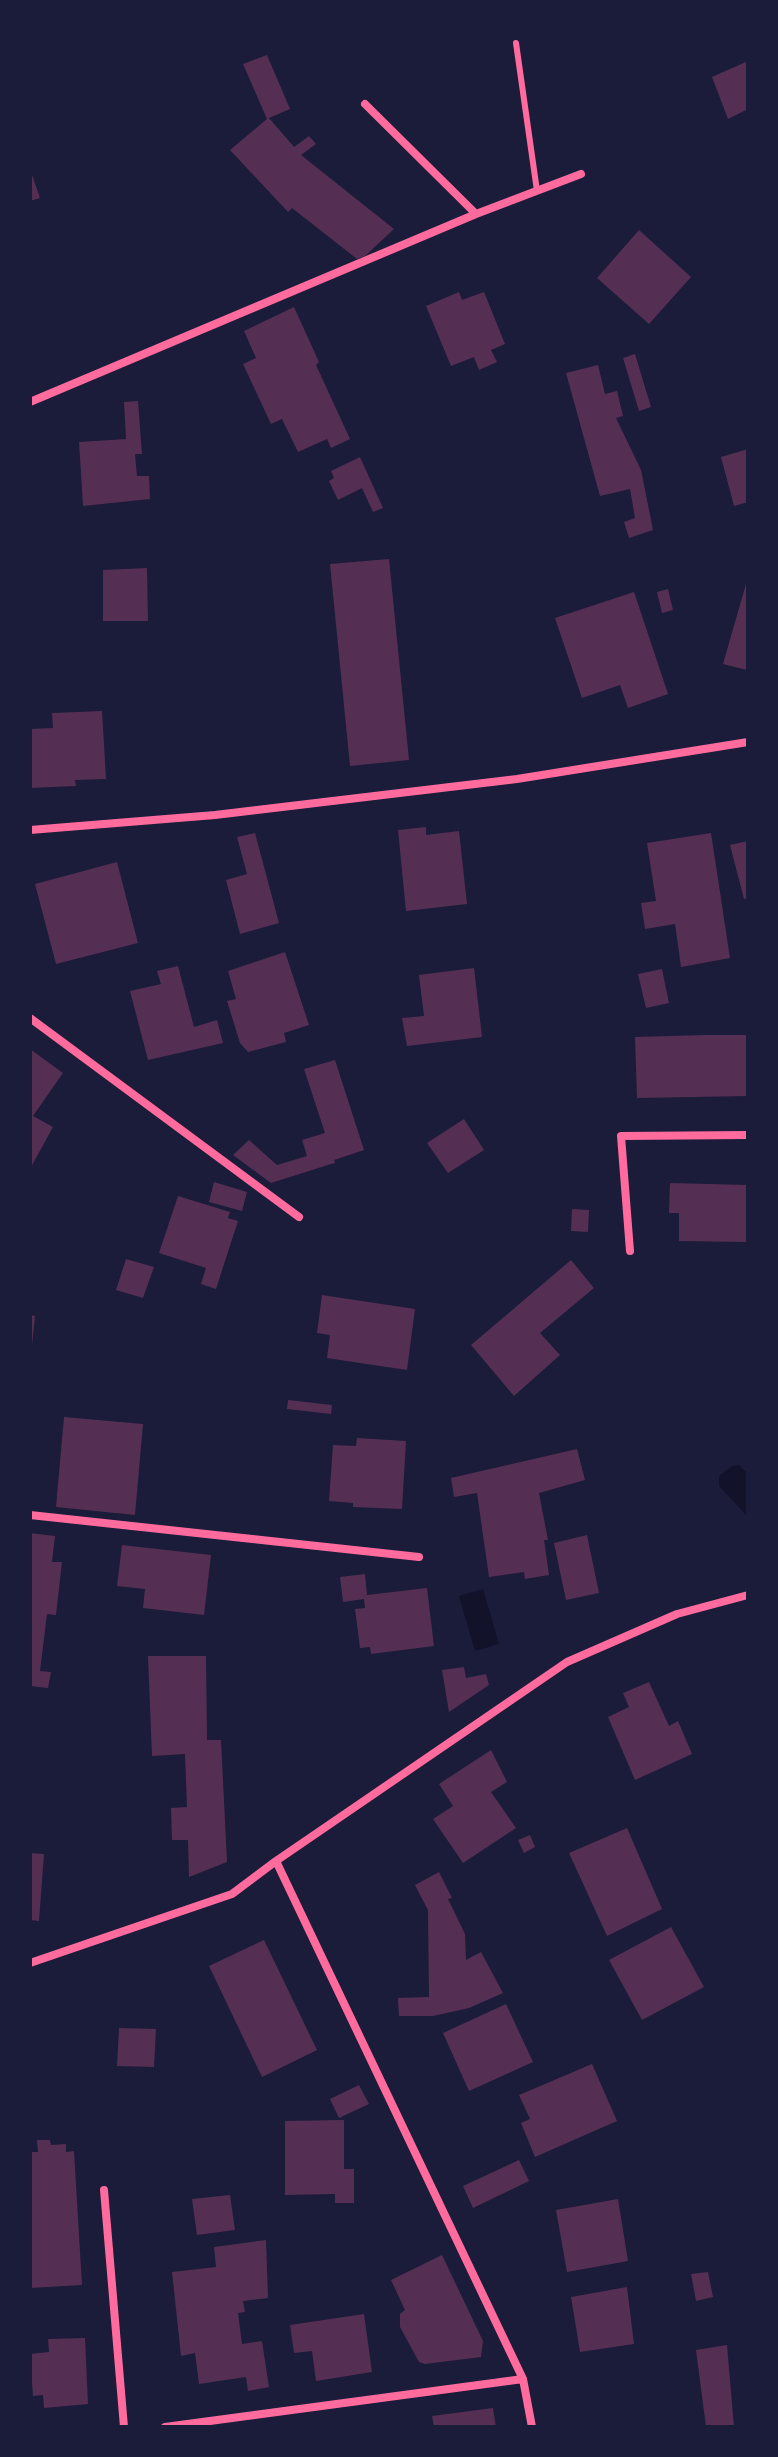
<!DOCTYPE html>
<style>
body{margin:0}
#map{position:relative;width:778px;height:2457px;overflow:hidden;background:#1b1b3a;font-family:Cabin,sans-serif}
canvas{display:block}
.frame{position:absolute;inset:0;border:32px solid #1b1b3a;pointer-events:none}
</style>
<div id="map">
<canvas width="778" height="2457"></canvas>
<div class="frame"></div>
</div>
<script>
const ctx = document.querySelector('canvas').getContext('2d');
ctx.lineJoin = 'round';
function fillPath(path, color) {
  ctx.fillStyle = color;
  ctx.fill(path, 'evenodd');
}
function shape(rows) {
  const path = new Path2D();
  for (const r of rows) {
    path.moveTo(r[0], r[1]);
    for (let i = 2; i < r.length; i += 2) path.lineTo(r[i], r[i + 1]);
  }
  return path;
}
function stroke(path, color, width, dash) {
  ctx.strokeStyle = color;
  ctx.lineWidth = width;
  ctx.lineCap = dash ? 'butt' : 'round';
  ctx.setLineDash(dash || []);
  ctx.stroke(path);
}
fillPath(shape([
 [739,1465,748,1474,748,1517,719,1486,719,1476,732,1466],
 [483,1589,499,1644,475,1651,459,1596]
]), '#12122b');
fillPath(shape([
 [267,55,290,109,269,118,294,147,309,136,316,144,301,155,394,229,365,256,357,259,292,208,288,212,230,150,267,119,243,64],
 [748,61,748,109,728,119,712,77],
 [30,169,40,198,30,201],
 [639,230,691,277,649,324,597,278],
 [459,292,462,300,484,292,505,344,491,350,497,362,479,370,474,357,451,366,426,306],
 [294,307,319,362,316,365,350,439,331,448,327,439,298,452,282,419,271,424,243,364,256,358,244,331],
 [635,354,651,407,639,411,623,358],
 [598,365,605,394,617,391,623,416,616,418,641,470,653,530,629,538,624,522,635,518,630,489,600,496,566,373],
 [138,401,142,454,135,454,137,476,149,476,150,499,83,506,79,442,126,439,124,402],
 [748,449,748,502,734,506,721,457],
 [360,457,383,508,373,512,362,488,338,500,329,481,334,478,331,471],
 [389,559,409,760,350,766,330,564],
 [147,568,148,621,103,621,103,570],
 [748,577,748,666,747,670,723,664],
 [668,589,673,610,662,613,657,592],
 [634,592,668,694,628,708,620,685,582,698,555,618],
 [102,711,106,779,75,780,76,786,30,788,30,729,53,728,52,713],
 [426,827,426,835,459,831,467,904,406,911,398,830],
 [255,833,279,923,240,934,226,880,247,874,237,837],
 [711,833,730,958,681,967,675,924,645,929,641,903,656,901,647,843],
 [748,841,748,898,744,899,730,845],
 [117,862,138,943,56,964,35,884],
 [285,952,309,1025,284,1033,286,1042,248,1052,240,1043,227,1001,236,999,228,971],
 [178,966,194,1027,217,1020,223,1043,148,1060,130,991,161,984,157,971],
 [474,968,482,1037,407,1046,402,1018,424,1016,419,975],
 [662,969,669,1003,646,1008,638,974],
 [706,1035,748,1035,748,1096,637,1098,635,1037],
 [30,1049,63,1073,33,1116,53,1127,30,1169],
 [335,1060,364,1150,334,1160,335,1163,331,1164,271,1183,233,1155,249,1140,277,1165,307,1156,302,1140,325,1133,304,1069],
 [464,1119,484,1150,448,1173,427,1143],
 [214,1182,247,1192,242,1211,209,1202],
 [670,1183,747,1185,746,1242,679,1241,679,1213,669,1213],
 [178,1196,230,1212,228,1218,238,1221,216,1289,201,1284,206,1268,159,1253],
 [572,1209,589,1210,588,1232,571,1231],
 [126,1259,154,1267,143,1298,116,1290],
 [571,1260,594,1288,540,1333,560,1355,514,1396,471,1345],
 [322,1295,415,1309,407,1370,327,1358,330,1335,317,1333],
 [30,1315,35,1316,32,1345,30,1345],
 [288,1400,332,1405,331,1414,287,1409],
 [64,1417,143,1424,135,1515,56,1507],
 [357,1438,406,1441,402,1509,353,1507,353,1503,329,1501,333,1445,356,1446],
 [577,1449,585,1480,539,1493,548,1540,544,1540,549,1575,525,1579,524,1572,489,1577,477,1493,454,1497,451,1478],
 [30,1533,55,1536,52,1562,62,1562,56,1615,47,1614,40,1671,51,1672,48,1688,30,1686],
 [587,1535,599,1593,566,1600,554,1543],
 [122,1545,211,1555,204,1615,143,1608,145,1589,117,1586],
 [365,1574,367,1595,427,1588,434,1646,371,1654,370,1647,360,1648,355,1609,365,1608,364,1599,343,1602,340,1577],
 [148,1656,206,1656,207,1740,221,1740,227,1862,189,1877,188,1840,172,1840,171,1808,187,1807,185,1754,152,1756],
 [464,1667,466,1678,486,1674,489,1685,449,1712,442,1670],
 [649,1682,669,1726,678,1721,692,1754,635,1780,608,1717,629,1707,623,1693],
 [491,1750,507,1782,491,1792,516,1828,463,1863,433,1819,453,1806,439,1784],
 [627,1828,662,1909,607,1936,569,1853],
 [530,1835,535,1847,524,1853,518,1840],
 [30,1853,44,1854,39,1921,30,1920],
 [439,1872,452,1898,448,1899,465,1934,466,1960,481,1952,503,1993,469,2008,433,2016,399,2016,398,1998,429,1997,428,1910,415,1885],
 [671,1927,704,1987,642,2020,609,1960],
 [264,1940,317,2050,262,2077,209,1966],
 [506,2004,533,2062,469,2091,443,2033],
 [119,2028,156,2029,154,2067,117,2066],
 [592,2064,617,2121,535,2157,521,2123,530,2119,519,2095],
 [359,2085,369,2104,339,2118,330,2099],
 [344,2120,344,2169,354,2169,354,2203,335,2203,335,2194,285,2195,285,2121],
 [37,2140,50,2140,51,2145,66,2144,66,2152,74,2151,82,2285,30,2288,30,2152,38,2152],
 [519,2160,529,2181,473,2208,463,2186],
 [230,2195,235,2230,197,2235,192,2199],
 [618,2199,628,2261,567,2272,556,2210],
 [266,2240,268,2298,243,2301,245,2312,238,2313,242,2344,262,2341,269,2387,248,2391,246,2377,199,2384,195,2353,181,2356,172,2272,216,2267,214,2247],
 [442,2255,483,2341,481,2357,425,2364,419,2362,400,2327,400,2314,405,2310,391,2280],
 [708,2272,713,2297,696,2301,691,2274],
 [627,2287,634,2344,580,2352,571,2297],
 [364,2314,372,2372,316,2381,312,2351,294,2353,290,2325],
 [85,2338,88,2404,44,2408,43,2395,33,2396,30,2354,49,2352,48,2339],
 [727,2345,734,2427,706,2427,696,2350],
 [493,2408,496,2427,434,2427,432,2416]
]), '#542f53');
stroke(shape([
 [516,43,537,191]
]), '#ff6b9d', 6);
stroke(shape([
 [365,104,476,214],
 [30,402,476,214,581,174],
 [30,830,215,815,517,779,748,742],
 [30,1018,299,1217],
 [630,1251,621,1136,748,1135],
 [30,1515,419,1557],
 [276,1861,523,2379,532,2427],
 [30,1963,232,1894,276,1861,567,1662,677,1614,748,1595],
 [104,2190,124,2427],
 [165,2427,523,2379]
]), '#ff6b9d', 8);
</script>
